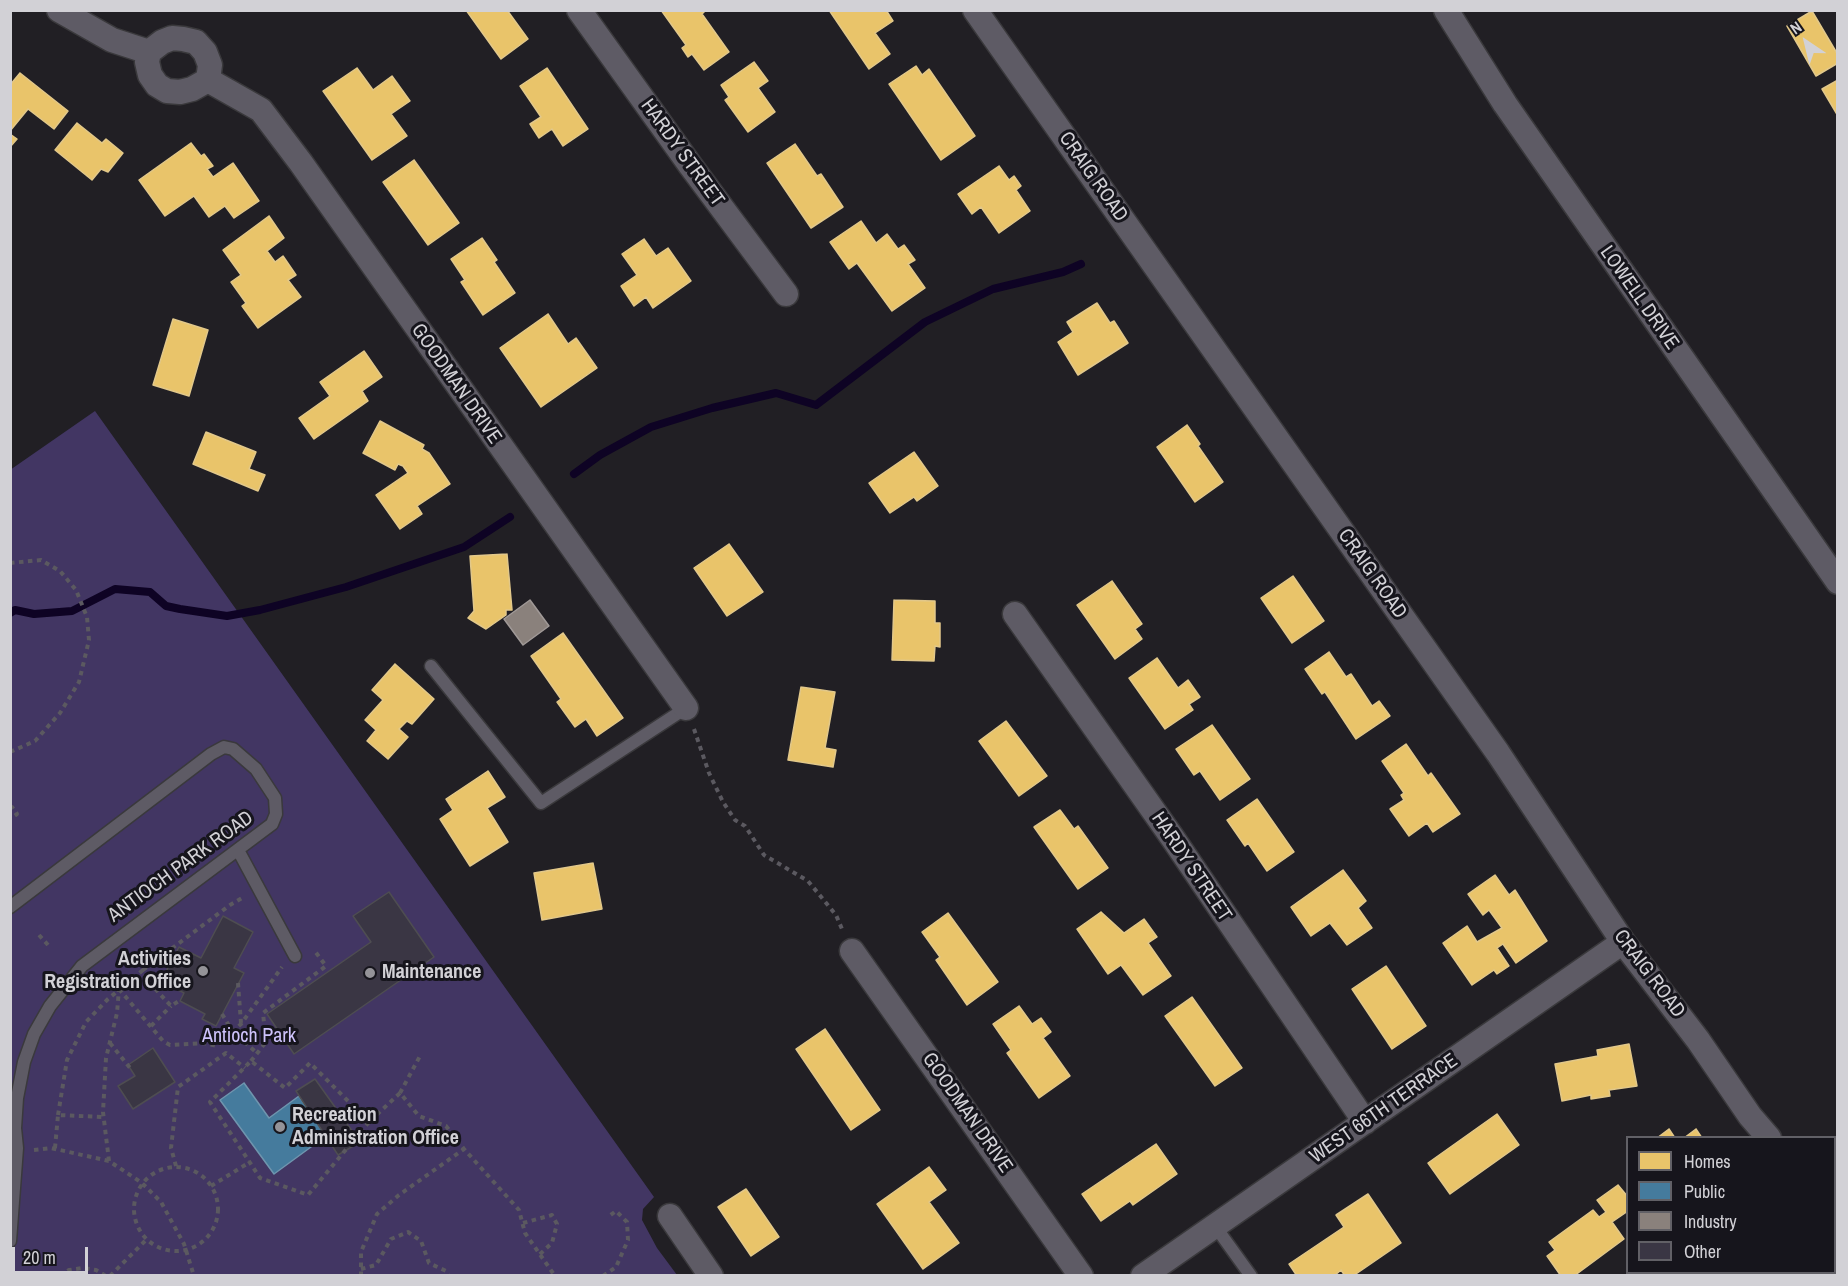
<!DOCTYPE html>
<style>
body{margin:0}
#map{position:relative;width:1848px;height:1286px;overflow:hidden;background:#211f24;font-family:"Archivo Narrow",sans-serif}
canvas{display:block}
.frame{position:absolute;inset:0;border:12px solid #d2d1d6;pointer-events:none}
.legend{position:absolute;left:1626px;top:1136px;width:210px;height:138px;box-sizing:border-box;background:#16151c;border:2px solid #616066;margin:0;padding:8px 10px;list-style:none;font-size:18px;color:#d2d1d6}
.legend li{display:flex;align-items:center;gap:12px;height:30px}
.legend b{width:30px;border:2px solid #616066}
.north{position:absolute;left:1776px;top:12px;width:60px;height:60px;-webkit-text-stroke:4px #16151c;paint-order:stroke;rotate:325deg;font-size:16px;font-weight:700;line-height:24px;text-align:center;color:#d2d1d6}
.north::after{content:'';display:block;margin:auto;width:21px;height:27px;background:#d2d1d6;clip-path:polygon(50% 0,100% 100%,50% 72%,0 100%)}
.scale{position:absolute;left:12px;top:1247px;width:76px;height:27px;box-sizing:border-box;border:3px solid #d2d1d6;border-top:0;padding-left:8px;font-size:18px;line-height:21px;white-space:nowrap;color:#d2d1d6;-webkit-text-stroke:4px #16151c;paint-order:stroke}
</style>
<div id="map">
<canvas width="1848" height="1286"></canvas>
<div class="frame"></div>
<ul class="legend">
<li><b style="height:16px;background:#e9c46a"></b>Homes</li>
<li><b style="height:16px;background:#457b9d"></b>Public</li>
<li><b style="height:16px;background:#8a817c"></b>Industry</li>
<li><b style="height:16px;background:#3a3644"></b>Other</li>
</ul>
<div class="north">N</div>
<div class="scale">20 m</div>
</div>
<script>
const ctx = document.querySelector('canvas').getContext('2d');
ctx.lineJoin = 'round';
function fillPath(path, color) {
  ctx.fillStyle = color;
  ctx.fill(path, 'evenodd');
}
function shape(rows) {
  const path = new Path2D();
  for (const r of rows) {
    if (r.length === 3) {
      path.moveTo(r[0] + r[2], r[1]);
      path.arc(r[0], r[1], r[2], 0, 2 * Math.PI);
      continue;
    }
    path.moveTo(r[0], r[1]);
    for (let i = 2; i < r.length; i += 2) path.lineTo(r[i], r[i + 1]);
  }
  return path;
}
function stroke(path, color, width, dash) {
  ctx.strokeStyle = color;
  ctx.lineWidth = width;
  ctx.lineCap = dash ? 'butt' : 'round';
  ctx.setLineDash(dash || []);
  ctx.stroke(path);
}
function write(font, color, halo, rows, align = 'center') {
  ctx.font = font + ' "Archivo Narrow",sans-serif';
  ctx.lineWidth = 6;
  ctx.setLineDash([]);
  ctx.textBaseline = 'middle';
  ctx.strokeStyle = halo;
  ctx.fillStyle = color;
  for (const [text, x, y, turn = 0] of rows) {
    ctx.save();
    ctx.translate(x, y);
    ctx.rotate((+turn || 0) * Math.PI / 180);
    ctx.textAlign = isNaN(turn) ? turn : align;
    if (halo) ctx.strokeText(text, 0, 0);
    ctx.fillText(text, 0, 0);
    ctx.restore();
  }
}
fillPath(shape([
 [95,411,654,1197,643,1209,642,1220,657,1248,677,1275,11,1275,10,470],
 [1837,1182,1837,1275,1704,1275,1709,1272,1834,1272,1834,1185]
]), '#423663');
const homes = shape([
 [466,10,507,10,528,39,501,59,466,10],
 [661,10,706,10,702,14,729,52,704,70,692,54,688,57,682,48,686,45,661,10],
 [829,10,886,10,893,21,875,33,890,54,869,69,829,10],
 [1812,11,1838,55,1838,63,1816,76,1787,26,1812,11],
 [754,62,768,81,758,88,775,112,748,132,725,100,729,97,721,85,754,62],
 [916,66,922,75,929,69,975,136,941,160,889,84,916,66],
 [357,68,373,90,392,76,410,101,391,114,407,136,372,160,323,91,357,68],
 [547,68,588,129,563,146,552,129,539,138,530,124,541,117,520,86,547,68],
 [20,73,68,111,54,129,28,109,10,131,10,85,20,73],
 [1838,80,1838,116,1822,89,1838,80],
 [77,123,102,143,106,139,123,153,108,172,101,169,92,180,55,150,77,123],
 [10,134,17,139,10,147,10,134],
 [191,143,201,156,204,154,213,166,207,169,213,177,233,163,259,201,234,218,225,206,209,217,194,196,165,216,139,180,191,143],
 [795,144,817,176,821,174,843,207,811,228,767,163,795,144],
 [414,160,459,223,428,245,383,182,414,160],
 [999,166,1009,180,1014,176,1021,186,1016,190,1030,211,999,233,981,207,972,214,958,194,999,166],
 [269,216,284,238,267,251,275,262,283,256,296,275,288,280,301,297,258,328,242,306,246,303,231,282,241,275,223,250,269,216],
 [861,221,876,243,887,234,898,249,904,245,915,260,908,264,925,288,892,311,857,263,849,269,830,242,861,221],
 [482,238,497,260,494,262,515,293,483,315,461,282,465,280,451,259,482,238],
 [644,239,656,256,668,248,691,281,653,308,646,297,634,306,621,286,637,275,622,254,644,239],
 [1097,303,1110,323,1114,321,1128,343,1078,375,1058,342,1073,332,1067,322,1097,303],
 [548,314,568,344,576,338,597,368,541,407,500,348,548,314],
 [173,319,208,330,189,396,153,385,173,319],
 [364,351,382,377,362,391,368,401,314,439,299,418,330,396,320,382,364,351],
 [380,421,424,445,422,449,429,453,450,484,417,506,422,514,400,529,376,495,408,473,403,466,398,464,395,470,363,453,380,421],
 [1187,425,1200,444,1198,446,1223,482,1195,502,1157,447,1187,425],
 [206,432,256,452,249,469,265,475,258,491,193,464,206,432],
 [914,452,938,486,917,501,914,497,890,513,869,483,914,452],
 [729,544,763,592,727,616,694,568,729,544],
 [507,554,512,610,506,610,506,615,486,629,468,618,474,611,470,556,507,554],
 [1293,576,1324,621,1292,643,1261,598,1293,576],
 [1112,581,1142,624,1135,629,1142,639,1115,659,1077,605,1112,581],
 [894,600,935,601,935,623,940,623,940,647,935,646,934,661,892,660,894,600],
 [563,633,623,718,597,736,586,719,575,727,557,702,561,699,531,656,563,633],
 [1329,652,1346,677,1351,674,1372,706,1379,701,1390,716,1356,739,1325,692,1322,694,1305,669,1329,652],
 [1157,658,1178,688,1188,680,1200,697,1189,704,1193,710,1165,729,1129,678,1157,658],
 [395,664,434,699,412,724,407,721,399,729,408,737,388,759,367,741,376,730,365,720,383,700,372,690,395,664],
 [801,687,835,692,825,748,836,750,833,767,788,760,801,687],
 [1006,721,1047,776,1019,796,979,741,1006,721],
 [1212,725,1250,779,1220,800,1200,771,1194,775,1176,749,1212,725],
 [1406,744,1428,776,1431,773,1460,814,1433,832,1427,823,1409,836,1390,809,1404,800,1401,795,1404,793,1382,761,1406,744],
 [488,771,505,797,487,808,508,842,470,866,440,819,453,810,446,799,488,771],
 [1257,799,1294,852,1267,871,1248,843,1245,846,1227,820,1257,799],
 [1060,810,1074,829,1078,826,1108,868,1078,889,1034,827,1060,810],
 [593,863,602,909,542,920,534,873,593,863],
 [1343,870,1366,901,1358,908,1372,928,1347,945,1330,923,1311,936,1291,907,1343,870],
 [1495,875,1509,895,1515,890,1547,941,1516,963,1503,944,1497,948,1509,966,1497,974,1494,970,1472,985,1443,943,1467,926,1477,942,1502,928,1489,910,1483,915,1468,894,1495,875],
 [1101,912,1124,933,1144,919,1157,937,1148,943,1171,976,1143,995,1121,965,1108,974,1077,929,1101,912],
 [948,913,998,982,967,1005,936,960,940,957,922,932,948,913],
 [1386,966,1426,1026,1392,1049,1352,989,1386,966],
 [1192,997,1242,1068,1215,1086,1165,1016,1192,997],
 [1019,1006,1032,1024,1041,1018,1051,1032,1043,1038,1070,1076,1039,1098,1007,1053,1011,1050,993,1024,1019,1006],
 [825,1029,880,1110,851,1130,796,1049,825,1029],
 [1629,1044,1637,1086,1609,1090,1610,1096,1591,1099,1591,1095,1562,1101,1555,1064,1598,1056,1597,1050,1629,1044],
 [1497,1114,1519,1145,1450,1194,1428,1163,1497,1114],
 [1669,1129,1675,1138,1657,1138,1669,1129],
 [1696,1129,1702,1138,1684,1138,1696,1129],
 [1156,1144,1177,1174,1133,1205,1130,1201,1101,1221,1082,1194,1156,1144],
 [929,1167,946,1190,929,1202,959,1243,923,1269,877,1204,929,1167],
 [1618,1185,1628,1197,1628,1211,1612,1222,1624,1239,1574,1276,1561,1276,1547,1256,1555,1250,1549,1242,1593,1210,1599,1217,1606,1212,1597,1200,1618,1185],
 [746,1189,779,1237,751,1256,718,1207,746,1189],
 [1368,1194,1401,1243,1353,1276,1345,1276,1341,1270,1334,1276,1297,1276,1289,1264,1344,1227,1336,1215,1368,1194]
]);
fillPath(homes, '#e9c46a');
stroke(homes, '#e2c88a', 1.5);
const public = shape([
 [244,1083,269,1118,299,1096,326,1136,274,1174,220,1100,244,1083]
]);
fillPath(public, '#457b9d');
stroke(public, '#6f95ae', 1.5);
const industry = shape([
 [530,600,549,626,523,645,504,619,530,600]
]);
fillPath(industry, '#8a817c');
stroke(industry, '#a09997', 1.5);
stroke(shape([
 [574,474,600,455,651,427,712,408,776,393,816,405,925,322,993,289,1063,272,1081,264],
 [10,613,15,610,34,614,72,611,115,589,150,592,166,606,180,609,227,616,260,610,346,587,464,547,510,517]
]), '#0e0324', 8);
const building = shape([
 [389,892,434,957,294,1054,267,1014,371,942,353,916,389,892],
 [223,916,253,932,234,968,244,973,216,1026,202,1019,205,1014,180,1001,184,993,161,981,179,947,201,958,223,916],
 [153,1048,175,1082,133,1109,118,1086,135,1076,128,1065,153,1048],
 [315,1079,360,1142,338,1155,296,1091,315,1079]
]);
fillPath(building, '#3a3644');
stroke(building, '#4e4d51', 1.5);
const lane = shape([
 [431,666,541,803,686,708],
 [238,850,295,956],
 [10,907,211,754,224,747,233,749,256,769,275,798,276,814,272,824,82,966,50,1006,34,1034,24,1062,17,1098,15,1128,17,1148,10,1241],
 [1215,1226,1251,1276]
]);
const street = shape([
 [59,10,112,40,149,52],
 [579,10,690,165,786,294],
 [975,10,1498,753,1623,942,1698,1040,1750,1116,1769,1138],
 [1446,10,1505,104,1838,582],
 [172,38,183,39,196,42,205,52,210,65,208,80,192,89,180,92,167,91,157,85,150,75,147,62,149,52,162,42,172,38],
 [208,80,261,110,301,163,686,708],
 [1015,614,1174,840,1365,1122],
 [852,951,1081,1276],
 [1834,1151,1838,1150],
 [670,1216,711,1276],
 [1143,1276,1623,942],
 [1687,1276,1691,1272]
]);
stroke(lane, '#3a393c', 15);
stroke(street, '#3a393c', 27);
stroke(shape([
 [10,563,41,560,60,571,76,590,87,617,89,640,79,682,60,713,35,741,10,752],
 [694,729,709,773,723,802,735,820,745,826,764,855,808,881,836,915,842,929],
 [10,808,12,807,17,814,10,819],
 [39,935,48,945],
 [143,970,230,905,244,897],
 [238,983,241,1023],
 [119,989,163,1041,170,1045,204,1043,217,1046,241,1024,282,967],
 [222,1014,233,1032,257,1053],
 [151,1026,171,1006],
 [110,1043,130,1068],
 [251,1061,266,1042,263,1013,326,966,314,950],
 [400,1093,420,1056],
 [58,1115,67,1060,86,1022,108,999,143,970,148,981,171,1006,179,1001],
 [369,1122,308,1195,260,1178,210,1102,251,1061,285,1088,310,1063,369,1122,400,1093,419,1116,446,1126,464,1149,519,1210,525,1233,555,1276],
 [55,1148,58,1115,103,1117],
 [34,1150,51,1148,109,1161,142,1183,161,1202,184,1244,194,1276],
 [109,1161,103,1112,106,1058,117,1013,119,989],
 [176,1166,171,1148,178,1087,226,1053,245,1068],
 [176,1209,42],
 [211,1186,250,1162],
 [523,1223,552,1215,557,1224,552,1243,539,1255],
 [1834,1223,1838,1221],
 [361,1269,376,1265,391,1239,408,1232,421,1241,429,1263,446,1271,449,1276],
 [60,1276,69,1270,83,1268,96,1270,106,1276],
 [110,1276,147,1239],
 [361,1276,361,1252,377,1214,399,1195,464,1149],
 [603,1276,616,1267,628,1240,627,1222,616,1211,608,1217],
 [1753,1276,1757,1272]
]), '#5b5960', 4, [4.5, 4.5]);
stroke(lane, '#5e5b65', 12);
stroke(street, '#5e5b65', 24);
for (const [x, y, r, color] of [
 [203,971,6,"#949398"],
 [370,973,6,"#949398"],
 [280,1127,6,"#949398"]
]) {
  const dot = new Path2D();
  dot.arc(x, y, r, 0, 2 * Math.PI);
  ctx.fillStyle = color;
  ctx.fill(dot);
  stroke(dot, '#16151c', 2);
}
write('20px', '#d2d1d6', '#16151c', [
 ["HARDY STREET",682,153,54],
 ["CRAIG ROAD",1093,177,55],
 ["LOWELL DRIVE",1639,298,55],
 ["GOODMAN DRIVE",456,384,55],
 ["CRAIG ROAD",1372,574,55],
 ["ANTIOCH PARK ROAD",181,867,-36],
 ["HARDY STREET",1191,867,56],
 ["CRAIG ROAD",1649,974,53],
 ["WEST 66TH TERRACE",1384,1109,-35],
 ["GOODMAN DRIVE",967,1113,55]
]);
write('bold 20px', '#d2d1d6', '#16151c', [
 ["Activities",191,960,"right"],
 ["Registration Office",191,983,"right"],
 ["Maintenance",382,973],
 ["Recreation",292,1116],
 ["Administration Office",292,1139]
], 'left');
write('20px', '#cec3fb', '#16151c', [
 ["Antioch Park",249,1037]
]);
</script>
